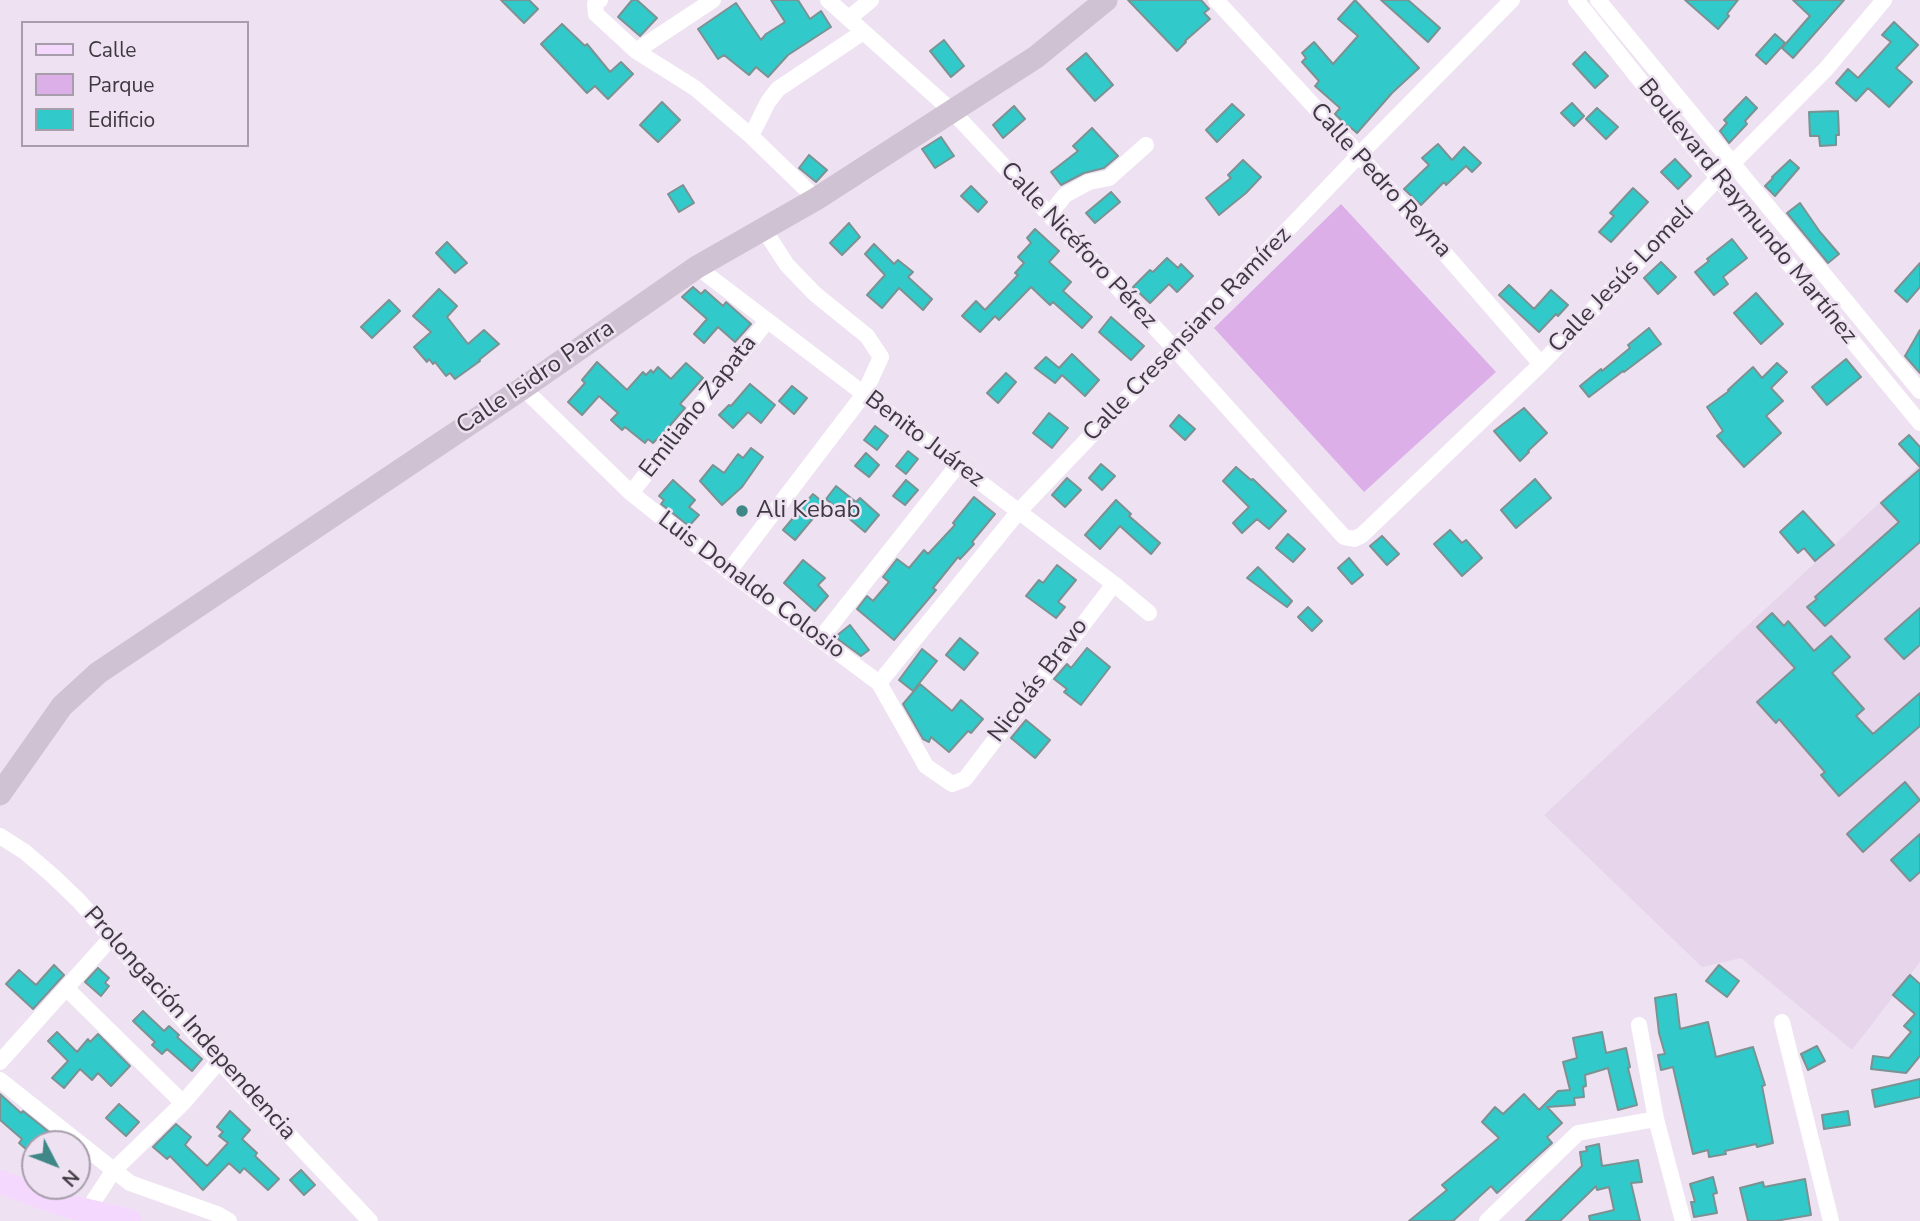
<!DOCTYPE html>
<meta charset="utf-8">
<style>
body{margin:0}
#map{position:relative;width:1920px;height:1221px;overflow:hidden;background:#eee2f2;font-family:"Nunito Sans",sans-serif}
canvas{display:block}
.legend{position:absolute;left:21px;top:21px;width:228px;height:126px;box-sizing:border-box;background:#eee2f2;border:2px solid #a89eab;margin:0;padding:9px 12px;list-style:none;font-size:21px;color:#3e3940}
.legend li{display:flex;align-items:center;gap:14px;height:35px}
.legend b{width:35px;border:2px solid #a89eab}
.north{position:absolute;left:21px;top:1130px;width:70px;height:70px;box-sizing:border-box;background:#eee2f2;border:2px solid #a89eab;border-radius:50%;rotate:132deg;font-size:19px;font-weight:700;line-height:28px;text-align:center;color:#3e3940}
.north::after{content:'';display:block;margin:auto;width:24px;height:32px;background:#408888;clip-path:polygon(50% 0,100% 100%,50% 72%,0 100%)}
</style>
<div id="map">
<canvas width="1920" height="1221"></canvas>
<ul class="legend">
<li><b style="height:9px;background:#f4d8fd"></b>Calle</li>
<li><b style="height:19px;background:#dcafe9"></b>Parque</li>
<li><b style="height:19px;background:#31c9ca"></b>Edificio</li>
</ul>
<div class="north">N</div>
</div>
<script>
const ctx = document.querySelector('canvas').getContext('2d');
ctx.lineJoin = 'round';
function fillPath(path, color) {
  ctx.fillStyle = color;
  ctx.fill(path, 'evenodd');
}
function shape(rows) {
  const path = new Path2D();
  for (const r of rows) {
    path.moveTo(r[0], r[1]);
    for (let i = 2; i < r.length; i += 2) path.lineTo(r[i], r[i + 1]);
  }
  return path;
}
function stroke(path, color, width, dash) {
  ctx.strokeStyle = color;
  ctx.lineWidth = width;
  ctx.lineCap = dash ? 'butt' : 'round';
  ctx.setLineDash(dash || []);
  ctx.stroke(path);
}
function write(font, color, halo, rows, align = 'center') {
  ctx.font = font + ' "Nunito Sans",sans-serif';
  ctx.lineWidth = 5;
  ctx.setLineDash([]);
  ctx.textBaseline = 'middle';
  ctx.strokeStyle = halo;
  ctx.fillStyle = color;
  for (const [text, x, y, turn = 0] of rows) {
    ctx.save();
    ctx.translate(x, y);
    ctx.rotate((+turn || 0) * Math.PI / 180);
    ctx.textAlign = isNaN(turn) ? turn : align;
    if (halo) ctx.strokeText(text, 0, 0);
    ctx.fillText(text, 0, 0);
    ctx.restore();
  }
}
fillPath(shape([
 [1920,465,1920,962,1852,1050,1741,958,1702,967,1544,815]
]), '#e6d5eb');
fillPath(shape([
 [1341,204,1496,372,1364,492,1214,328]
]), '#dcafe9');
const building = shape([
 [501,0,529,0,538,9,524,23,501,0],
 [632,0,637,0,657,18,640,36,618,17,632,0],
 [771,0,798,0,810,19,821,11,831,27,788,55,768,77,756,67,749,75,724,55,718,59,698,29,736,3,761,40,766,34,785,22,771,0],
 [1128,0,1201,0,1209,9,1204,13,1210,19,1185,41,1186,42,1177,51,1128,0],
 [1355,0,1419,68,1392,93,1357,133,1349,126,1348,127,1335,114,1340,108,1315,86,1319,81,1302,62,1306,58,1302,53,1314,42,1333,64,1358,36,1338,19,1355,0],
 [1381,0,1408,0,1440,28,1428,42,1381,0],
 [1685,0,1738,0,1727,14,1729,16,1718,29,1685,0],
 [1793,0,1844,0,1793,58,1782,48,1810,16,1793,0],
 [1894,22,1918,45,1896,68,1912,82,1889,107,1868,88,1856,101,1836,83,1848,69,1858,78,1891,42,1882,35,1894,22],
 [562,24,585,46,587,44,610,72,621,62,633,74,608,99,595,86,587,93,541,44,562,24],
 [1775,34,1785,43,1766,64,1756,55,1775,34],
 [944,40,964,66,951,77,930,51,944,40],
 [1585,52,1608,76,1595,88,1573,64,1585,52],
 [1086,53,1113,85,1095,101,1067,69,1086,53],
 [1746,97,1757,108,1745,121,1747,124,1729,143,1720,131,1727,123,1724,120,1746,97],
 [662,102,680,120,658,142,640,125,662,102],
 [1572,103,1584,116,1574,126,1561,113,1572,103],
 [1232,104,1244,115,1217,142,1206,130,1232,104],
 [1014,106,1025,119,1003,138,993,125,1014,106],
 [1597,108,1618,127,1606,139,1586,119,1597,108],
 [1838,111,1839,135,1836,135,1836,145,1820,146,1819,136,1810,136,1809,112,1838,111],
 [1092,128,1118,156,1104,168,1084,173,1061,185,1051,172,1078,151,1073,146,1092,128],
 [941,137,954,156,935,168,922,149,941,137],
 [1438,144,1452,160,1464,147,1481,163,1472,172,1466,166,1446,185,1444,182,1421,205,1404,189,1429,165,1422,158,1438,144],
 [809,155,827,170,816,182,799,168,809,155],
 [1675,159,1691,176,1678,189,1661,172,1675,159],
 [1243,160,1261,177,1246,193,1219,215,1206,198,1231,178,1228,175,1243,160],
 [1790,160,1799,168,1775,196,1765,186,1773,178,1772,177,1790,160],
 [683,185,694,203,679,212,668,194,683,185],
 [971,186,987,202,978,212,961,196,971,186],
 [1633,188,1648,202,1611,242,1599,232,1614,216,1610,213,1633,188],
 [1111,192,1120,202,1095,223,1086,213,1111,192],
 [1800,203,1820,232,1839,254,1828,263,1787,213,1800,203],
 [849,223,860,237,842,255,830,243,849,223],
 [1035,229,1059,251,1049,262,1071,282,1063,291,1092,317,1082,328,1053,302,1050,305,1031,287,999,320,995,316,980,332,962,316,976,301,985,310,1018,275,1015,273,1024,263,1018,257,1031,243,1027,238,1035,229],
 [1732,239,1747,258,1723,277,1728,284,1714,295,1695,272,1709,261,1707,259,1732,239],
 [447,242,467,263,455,273,436,253,447,242],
 [874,244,894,264,898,260,913,272,908,277,932,299,923,310,899,288,882,308,867,295,885,275,865,254,874,244],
 [1167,258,1178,268,1181,264,1193,276,1177,292,1169,284,1150,303,1133,287,1150,270,1153,272,1167,258],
 [1661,262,1676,277,1658,294,1644,278,1661,262],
 [1920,263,1920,287,1907,302,1895,291,1920,263],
 [1509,285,1534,309,1551,290,1568,305,1558,316,1556,314,1539,332,1499,295,1509,285],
 [693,287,701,294,705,290,723,306,726,302,751,324,735,342,718,327,704,343,694,334,707,319,682,297,693,287],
 [439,289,457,306,447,317,468,344,484,330,499,344,479,360,480,361,455,379,450,373,446,376,435,362,433,364,429,359,427,362,414,347,431,332,413,316,439,289],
 [1756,293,1783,324,1761,344,1734,313,1756,293],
 [389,300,400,311,372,338,361,327,389,300],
 [1111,317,1144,346,1131,360,1099,332,1111,317],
 [1649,328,1661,344,1624,372,1623,371,1589,397,1580,386,1601,369,1602,371,1630,348,1628,345,1649,328],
 [1920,330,1920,373,1905,356,1920,330],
 [1072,354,1099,380,1085,396,1062,375,1055,383,1035,368,1046,357,1059,368,1072,354],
 [1846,359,1861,377,1827,405,1812,387,1846,359],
 [597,362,627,390,643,372,646,375,651,370,653,373,658,367,671,379,686,363,703,378,680,404,685,408,667,429,653,443,648,439,645,443,625,427,622,430,611,420,618,413,599,396,582,415,568,402,585,383,582,380,597,362],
 [1777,363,1787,372,1771,388,1783,401,1766,416,1781,433,1744,467,1717,436,1723,431,1707,407,1729,391,1728,390,1753,367,1762,378,1777,363],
 [1006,373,1016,382,998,403,987,393,1006,373],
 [750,384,775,405,761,423,748,412,733,428,719,415,729,405,731,406,750,384],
 [792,386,807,398,794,414,779,401,792,386],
 [1524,408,1547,433,1528,451,1529,452,1520,461,1494,431,1524,408],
 [1049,413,1068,428,1052,448,1033,433,1049,413],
 [1179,415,1195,429,1185,440,1170,426,1179,415],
 [875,426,888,436,877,450,864,440,875,426],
 [1909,435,1920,447,1920,467,1899,444,1909,435],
 [751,448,763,457,742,487,722,505,700,481,713,465,724,473,738,454,743,458,751,448],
 [908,451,918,459,906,474,896,466,908,451],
 [866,453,879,465,869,477,855,466,866,453],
 [1101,464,1115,476,1102,490,1089,478,1101,464],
 [1236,467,1251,480,1253,479,1286,511,1269,529,1257,519,1242,533,1233,523,1249,507,1223,481,1236,467],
 [1920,469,1920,542,1825,626,1807,607,1817,599,1815,597,1899,522,1881,503,1920,469],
 [1067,478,1081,490,1065,507,1052,495,1067,478],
 [1535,479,1551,498,1516,528,1501,510,1535,479],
 [673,480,695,500,689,507,699,515,689,526,661,504,664,500,659,496,673,480],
 [906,480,918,490,905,505,893,496,906,480],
 [836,486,856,502,860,498,879,515,865,532,826,499,836,486],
 [813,494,825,504,795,540,783,530,813,494],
 [974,497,995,514,972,542,974,544,960,559,958,557,933,588,936,590,894,640,857,609,867,596,873,601,889,582,883,577,897,559,909,568,924,550,928,554,955,525,953,523,974,497],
 [1116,500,1131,514,1129,516,1160,543,1151,554,1120,526,1100,549,1085,535,1116,500],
 [1803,511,1834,545,1815,561,1804,548,1798,553,1780,532,1803,511],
 [1450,530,1462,543,1466,540,1482,558,1462,576,1434,544,1450,530],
 [1288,534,1305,549,1293,562,1276,548,1288,534],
 [1382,536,1399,554,1387,565,1370,546,1382,536],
 [1349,558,1363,575,1352,584,1338,568,1349,558],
 [803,560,825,578,818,585,828,596,815,611,784,583,803,560],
 [1057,565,1076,580,1058,602,1065,607,1056,618,1026,596,1039,580,1043,583,1057,565],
 [1258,567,1292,601,1287,607,1247,578,1258,567],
 [1308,607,1322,621,1312,631,1298,617,1308,607],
 [1920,608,1920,645,1904,659,1885,639,1920,608],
 [1772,613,1784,626,1788,621,1814,651,1831,636,1850,657,1832,673,1864,709,1856,716,1873,734,1920,693,1920,726,1839,796,1821,775,1825,772,1779,719,1776,723,1757,702,1795,668,1757,627,1772,613],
 [850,625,869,650,861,656,835,637,850,625],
 [960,638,978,653,964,670,946,655,960,638],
 [1087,648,1110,667,1081,705,1064,692,1067,689,1054,679,1067,664,1071,668,1087,648],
 [922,649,937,661,913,691,899,680,922,649],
 [920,684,952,711,961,700,983,719,971,733,968,731,949,752,931,737,929,742,923,739,903,704,920,684],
 [1026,720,1050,740,1035,758,1011,738,1026,720],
 [1905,782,1920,800,1863,852,1847,834,1905,782],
 [1920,834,1920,872,1910,881,1891,860,1920,834],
 [54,965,64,975,33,1009,6,984,19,970,36,985,54,965],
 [1719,965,1739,981,1727,997,1706,981,1719,965],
 [98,968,109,978,105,983,109,986,101,996,85,982,98,968],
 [1910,975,1920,984,1920,1056,1906,1073,1871,1069,1873,1056,1889,1058,1911,1032,1904,1026,1915,1014,1893,995,1910,975],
 [1676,994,1680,1029,1708,1022,1716,1057,1753,1047,1765,1085,1762,1086,1773,1143,1757,1147,1756,1144,1725,1151,1726,1154,1709,1157,1708,1150,1693,1154,1673,1067,1661,1070,1658,1055,1665,1054,1659,1033,1655,998,1676,994],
 [143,1011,164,1031,169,1026,179,1035,177,1037,202,1059,192,1071,167,1049,162,1054,152,1045,155,1042,133,1021,143,1011],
 [57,1032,77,1052,88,1039,90,1042,98,1034,130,1066,111,1086,98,1073,92,1080,80,1069,64,1088,52,1078,68,1061,48,1041,57,1032],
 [1602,1032,1606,1053,1626,1048,1630,1067,1628,1068,1637,1105,1618,1110,1608,1068,1585,1075,1586,1086,1583,1087,1584,1097,1574,1098,1575,1105,1547,1107,1562,1123,1547,1137,1552,1143,1497,1193,1491,1186,1453,1221,1409,1221,1447,1190,1442,1185,1499,1138,1482,1122,1495,1107,1503,1114,1524,1094,1539,1110,1558,1091,1570,1090,1563,1062,1577,1058,1573,1038,1602,1032],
 [1817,1046,1825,1061,1808,1070,1801,1054,1817,1046],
 [1920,1079,1920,1097,1875,1107,1872,1090,1920,1079],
 [0,1094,21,1113,23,1111,64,1144,35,1144,35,1157,19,1143,22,1139,0,1120,0,1094],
 [119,1104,139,1122,126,1136,106,1118,119,1104],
 [230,1111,250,1130,242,1139,257,1153,255,1156,279,1179,268,1190,244,1168,240,1173,229,1163,203,1190,170,1156,167,1159,153,1147,176,1124,191,1137,185,1145,207,1166,228,1143,219,1136,223,1132,217,1127,230,1111],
 [1848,1111,1850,1125,1824,1129,1822,1115,1848,1111],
 [1599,1144,1602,1166,1638,1160,1642,1182,1631,1183,1640,1221,1590,1221,1589,1216,1614,1210,1609,1187,1597,1190,1596,1186,1560,1221,1526,1221,1582,1166,1580,1152,1587,1151,1586,1147,1599,1144],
 [301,1170,315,1185,304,1195,290,1180,301,1170],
 [1713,1177,1717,1193,1713,1194,1717,1213,1694,1217,1691,1202,1695,1202,1690,1184,1713,1177],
 [1805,1179,1811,1215,1775,1221,1748,1221,1740,1188,1763,1182,1764,1187,1805,1179]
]);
fillPath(building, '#31c9ca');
stroke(building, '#7c9292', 2);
stroke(shape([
 [600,0,595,4,596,14,636,51,695,88,751,136,816,199],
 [828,0,953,112,1175,349,1344,537,1354,539,1362,535,1541,364,1718,178,1826,69,1884,0],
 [1216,0,1359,155,1541,364],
 [1576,0,1718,178,1920,423],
 [1598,0,1920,391],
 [849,18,871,0],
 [636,51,713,0],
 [751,136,768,102,778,89,863,32],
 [1049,215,1065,195,1089,182,1109,178,1146,145],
 [697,267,1114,584,1149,613],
 [523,388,631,493,729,571,879,683,926,766,952,784,965,779,1114,584],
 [631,493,767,321],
 [729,571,864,394,881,357,867,336,815,294,787,265,763,228],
 [820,639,957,466],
 [879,683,1019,511,1359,155,1512,0],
 [0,836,25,852,53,876,79,901,219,1061,370,1221],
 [66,988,183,1103],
 [1782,1022,1831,1221],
 [1639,1025,1656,1119,1683,1221],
 [0,1062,111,938],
 [0,1080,130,1183,217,1214,229,1221],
 [87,1211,114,1170,183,1103,219,1061],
 [1487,1221,1578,1133,1656,1119]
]), '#fff', 16);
stroke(shape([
 [0,794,62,706,98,673,523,388,697,267,816,199,1036,57,1106,0]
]), '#cfc3d3', 23);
stroke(shape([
 [0,1182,67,1206,130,1221]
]), '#f4d8fd', 24);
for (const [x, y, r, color] of [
 [742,511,7,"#408888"]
]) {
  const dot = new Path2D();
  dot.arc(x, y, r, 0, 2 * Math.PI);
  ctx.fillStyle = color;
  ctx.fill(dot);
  stroke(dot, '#eee2f2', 2.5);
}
write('24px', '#3e3940', '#eee2f2', [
 ["Calle Pedro Reyna",1380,181,48],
 ["Boulevard Raymundo Martínez",1747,212,51],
 ["Calle Nicéforo Pérez",1078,246,47],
 ["Calle Jesús Lomelí",1622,279,-46],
 ["Calle Cresensiano Ramírez",1188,335,-46],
 ["Calle Isidro Parra",536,378,-34],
 ["Emiliano Zapata",699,407,-52],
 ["Benito Juárez",924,440,37],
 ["Luis Donaldo Colosio",751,586,37],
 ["Nicolás Bravo",1039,681,-53],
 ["Prolongación Independencia",189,1024,48]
]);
write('24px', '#3e3940', '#eee2f2', [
 ["Ali Kebab",756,511]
], 'left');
</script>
